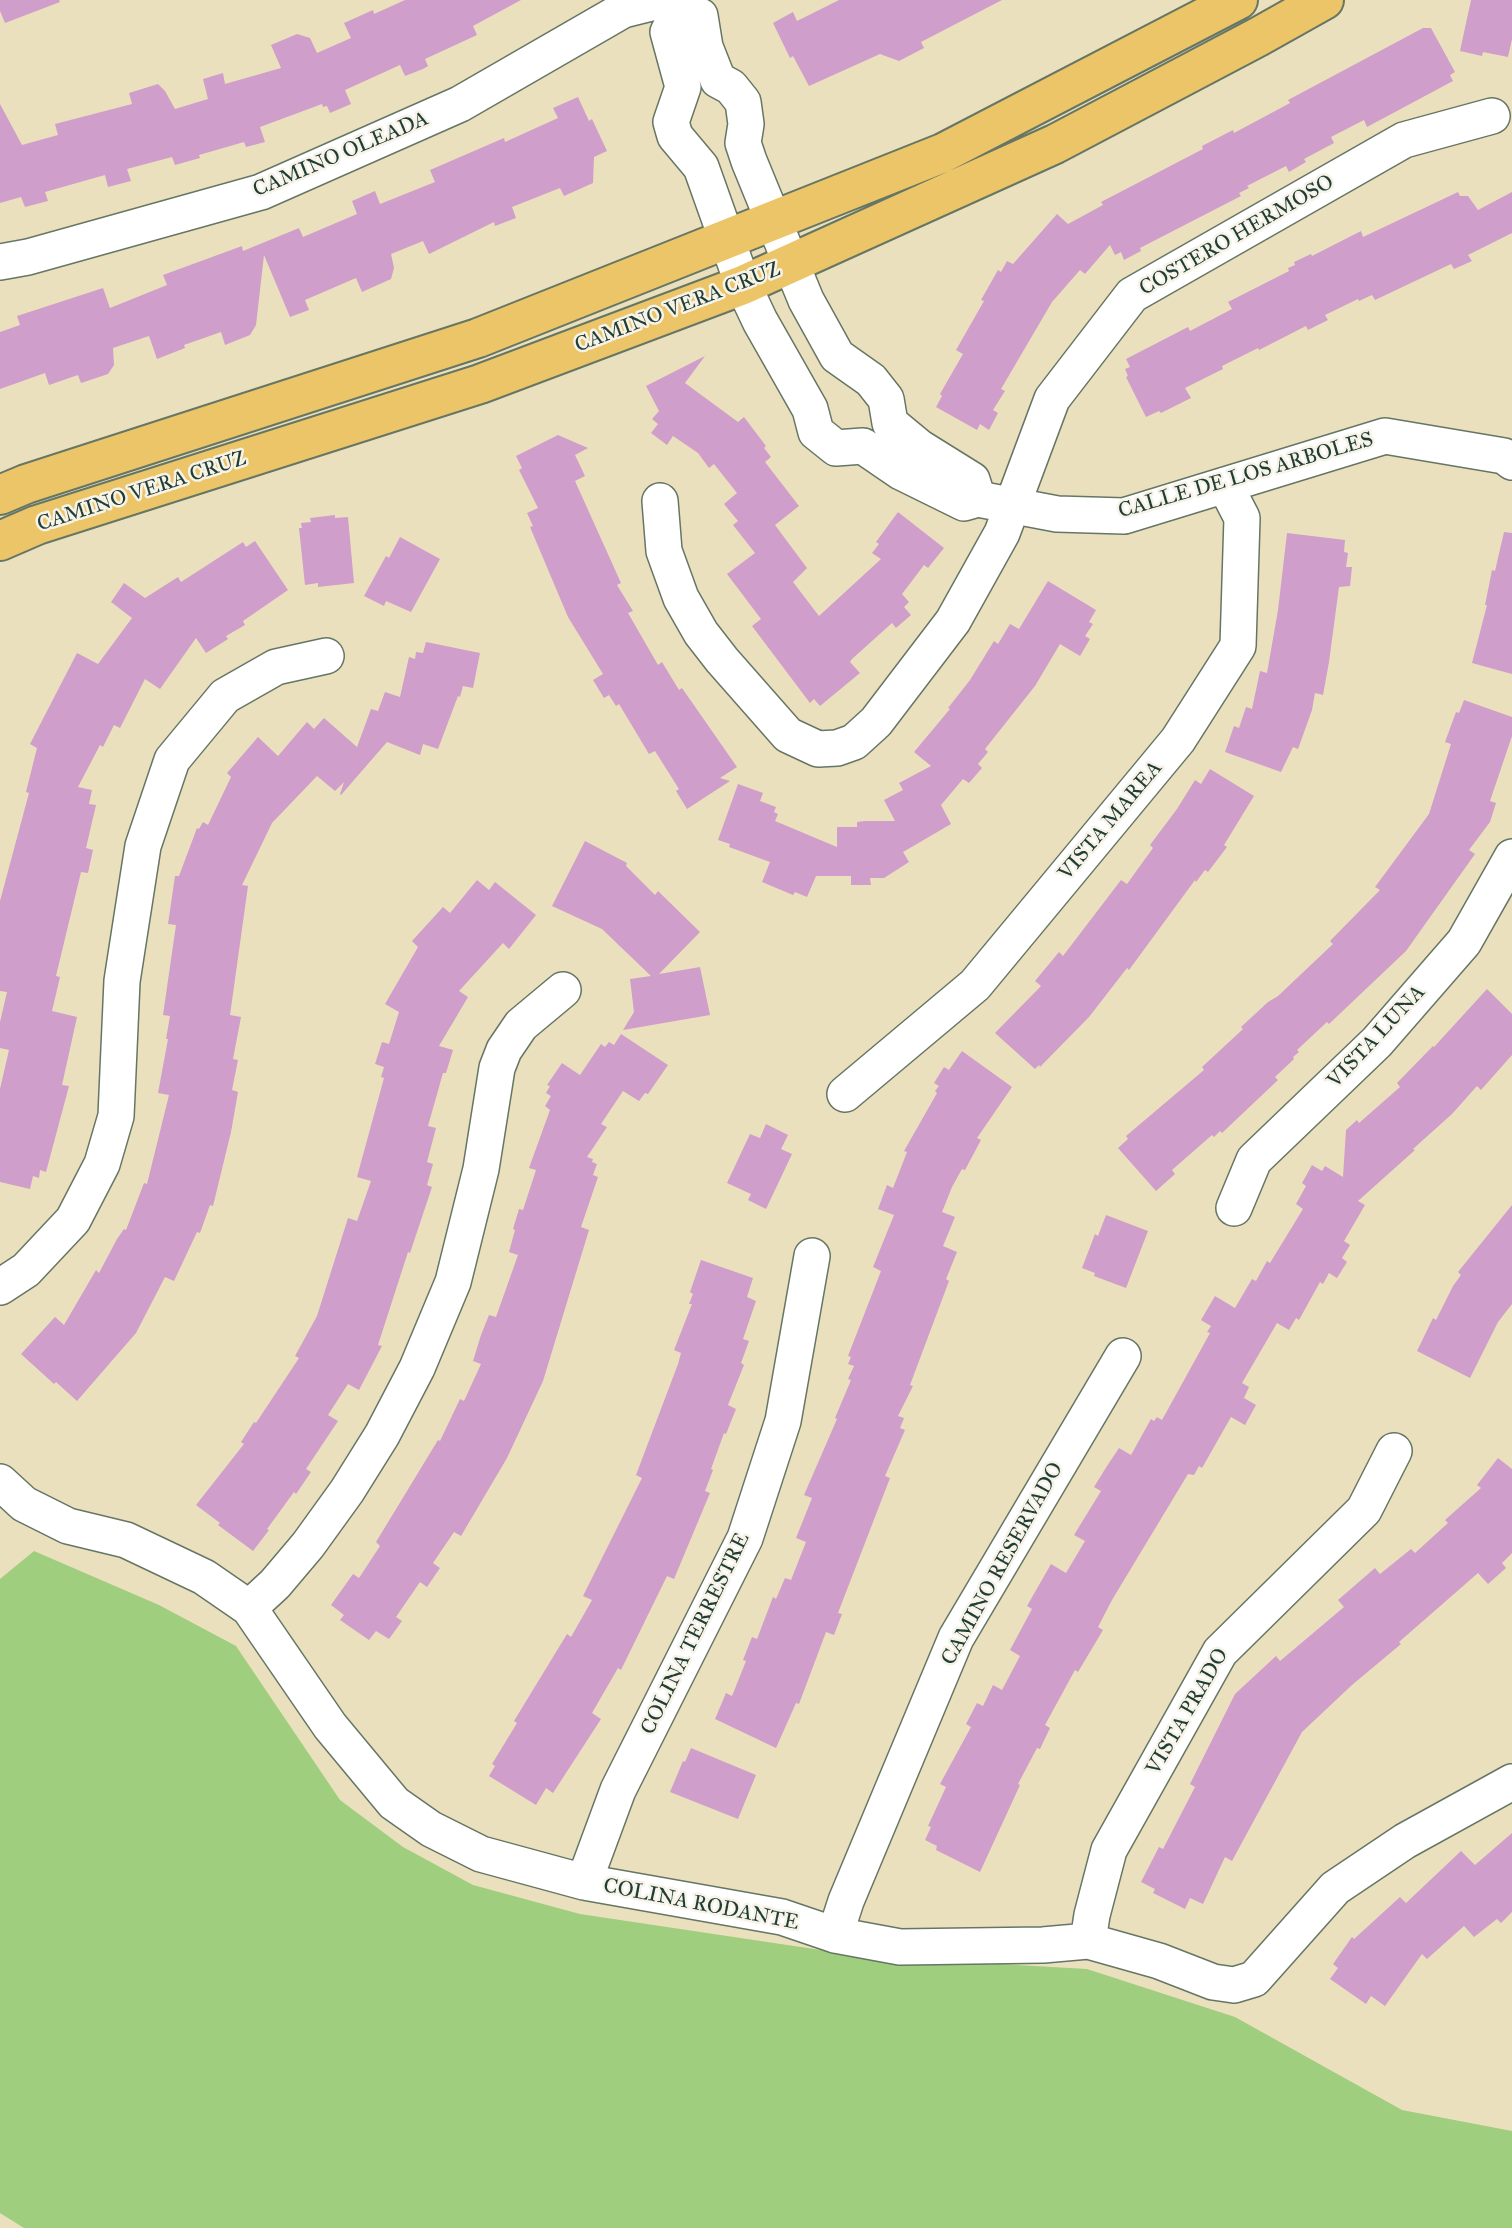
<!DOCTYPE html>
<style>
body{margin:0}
canvas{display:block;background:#eae0bd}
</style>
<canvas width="1512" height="2228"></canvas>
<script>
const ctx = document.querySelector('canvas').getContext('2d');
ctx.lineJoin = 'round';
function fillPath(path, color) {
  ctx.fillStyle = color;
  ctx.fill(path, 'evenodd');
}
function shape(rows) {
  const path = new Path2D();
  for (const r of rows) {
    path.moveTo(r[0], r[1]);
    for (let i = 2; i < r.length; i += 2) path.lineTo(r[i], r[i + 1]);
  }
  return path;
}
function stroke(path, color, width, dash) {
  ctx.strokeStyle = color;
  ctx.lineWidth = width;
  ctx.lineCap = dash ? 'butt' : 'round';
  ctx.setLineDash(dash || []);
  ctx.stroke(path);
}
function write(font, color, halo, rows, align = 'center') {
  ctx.font = font + ' "IM FELL Great Primer",serif';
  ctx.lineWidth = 5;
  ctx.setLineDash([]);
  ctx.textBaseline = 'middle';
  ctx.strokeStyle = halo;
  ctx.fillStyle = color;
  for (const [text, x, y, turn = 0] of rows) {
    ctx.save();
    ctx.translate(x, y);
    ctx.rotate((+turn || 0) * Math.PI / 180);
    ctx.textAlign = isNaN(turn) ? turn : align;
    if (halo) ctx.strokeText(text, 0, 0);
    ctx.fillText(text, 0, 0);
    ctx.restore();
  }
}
fillPath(shape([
 [34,1551,159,1605,236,1646,340,1800,403,1847,473,1885,580,1914,861,1956,1087,1969,1235,2017,1402,2110,1512,2131,1512,2228,24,2228,0,2213,0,1579]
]), '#9fcf7e');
fillPath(shape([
 [0,0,59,0,60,2,5,23,0,11],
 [405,0,521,0,473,26,477,35,425,59,428,66,423,69,405,76,400,65,345,90,351,104,330,113,327,106,323,107,322,104,260,127,265,142,246,147,244,142,199,155,200,158,175,165,172,157,127,169,131,181,108,187,105,175,45,192,48,201,25,207,21,197,0,203,0,104,22,145,58,135,55,124,132,104,129,93,158,84,165,91,175,109,208,99,203,79,223,73,225,84,281,68,271,45,297,34,310,38,317,53,351,38,344,23,373,10,374,14],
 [839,0,1002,0,921,42,924,48,899,61,880,54,809,86,793,56,790,58,773,23,793,12,797,21],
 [1471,0,1512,0,1512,39,1508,57,1483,52,1482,56,1460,51],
 [1423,28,1431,28,1455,72,1450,75,1453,81,1367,127,1364,120,1331,137,1334,143,1304,159,1306,162,1289,172,1286,166,1247,186,1249,188,1239,193,1241,196,1140,248,1141,251,1124,260,1121,252,1115,255,1110,245,1085,274,1080,270,1052,302,1001,389,1005,391,993,410,998,413,989,430,980,424,977,430,936,407,942,396,940,394,963,354,956,350,984,301,981,300,998,270,1001,272,1007,261,1013,264,1057,214,1068,224,1103,205,1101,202,1203,149,1202,146,1233,130,1234,133,1290,103,1288,100],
 [578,97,589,121,592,119,607,151,594,157,593,183,564,196,560,188,512,207,516,218,495,226,494,222,429,254,423,241,391,254,394,268,391,279,362,292,356,278,305,300,309,310,290,317,264,255,256,325,250,335,225,345,221,332,184,345,185,348,157,359,149,336,113,348,114,365,108,374,81,383,78,375,49,385,45,373,0,389,0,332,20,325,17,316,103,288,110,308,167,285,163,275,242,246,243,251,299,228,303,237,357,214,352,201,375,191,380,204,435,182,430,170,504,138,505,142,558,118,553,108],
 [1458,192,1460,196,1468,196,1478,210,1512,192,1512,233,1468,255,1472,261,1454,269,1451,264,1375,300,1372,295,1359,301,1358,299,1325,315,1328,320,1308,330,1306,326,1259,350,1258,348,1222,366,1223,369,1185,388,1191,398,1161,413,1159,411,1146,417,1126,377,1128,376,1125,369,1130,367,1126,359,1188,327,1190,331,1232,309,1228,302,1289,271,1288,268,1295,265,1294,262,1311,254,1312,256,1361,231,1363,237],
 [705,356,685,383,738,422,744,417,766,446,764,448,771,457,765,462,799,506,775,525,807,568,793,582,819,616,881,559,872,553,879,544,876,542,898,512,944,548,928,568,924,565,902,594,909,602,904,607,911,615,896,628,892,623,852,659,850,662,860,673,820,706,814,699,810,703,752,626,761,619,727,574,755,553,733,525,738,521,724,504,737,493,714,464,709,468,698,453,673,436,667,445,651,433,658,424,652,419,659,411,646,386],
 [558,435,588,448,575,455,585,476,575,481,621,583,617,585,633,611,628,613,658,665,662,662,679,690,682,688,737,767,720,778,730,781,687,809,676,791,679,789,655,751,649,754,619,704,616,706,609,695,604,698,593,680,603,674,568,617,530,527,533,526,527,513,538,508,519,470,522,468,516,456],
 [335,515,335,518,348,517,354,583,318,587,318,583,305,585,299,528,302,528,301,523,311,522,310,518],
 [1504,532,1512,533,1512,674,1472,663,1487,605,1485,605,1492,570,1495,571],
 [1287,533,1345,540,1344,552,1348,553,1346,567,1352,567,1350,586,1339,587,1329,662,1323,695,1315,693,1312,710,1298,749,1293,747,1281,772,1225,752,1234,726,1239,728,1246,707,1252,709,1260,671,1267,673,1278,610],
 [400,537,440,559,411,612,386,601,384,606,364,596,386,556,389,558],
 [255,541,288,590,243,621,245,625,226,636,228,639,206,653,196,638,160,689,145,679,120,728,114,725,103,747,100,745,78,787,92,790,89,804,96,805,86,848,93,850,88,873,81,872,56,976,60,977,52,1011,77,1017,62,1085,69,1086,46,1172,40,1170,39,1178,33,1176,30,1189,0,1182,0,1089,9,1050,0,1048,0,1022,7,992,0,991,0,901,29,793,26,792,37,748,30,744,77,653,98,664,132,618,111,602,124,583,145,598,178,577,181,582,243,542,246,547],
 [1048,581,1096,610,1089,622,1093,624,1085,636,1090,639,1080,656,1060,644,1035,686,985,749,988,752,978,764,982,768,969,783,963,779,941,805,951,824,903,852,909,862,884,878,870,878,871,885,851,885,851,876,816,876,807,897,795,892,793,895,762,882,770,862,729,847,730,844,718,840,738,784,763,793,760,801,776,807,774,812,778,814,775,821,837,847,837,827,857,827,857,822,865,821,895,821,884,800,903,790,899,783,931,766,914,752,950,709,948,708,970,680,994,641,998,644,1010,624,1019,629],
 [426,642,480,653,473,688,463,686,460,697,458,696,438,749,423,744,420,755,387,742,341,795,340,794,344,782,335,791,317,776,272,823,242,885,248,886,230,1015,241,1017,233,1059,238,1060,232,1090,238,1092,231,1132,213,1206,210,1205,200,1233,197,1232,174,1281,165,1277,136,1333,77,1401,56,1382,54,1384,21,1354,55,1317,64,1325,96,1270,99,1273,117,1239,124,1229,126,1230,144,1183,147,1184,169,1095,158,1093,168,1039,166,1039,170,1016,163,1015,176,925,168,924,175,876,179,876,197,828,199,829,203,822,208,825,231,777,227,773,258,737,278,756,307,722,314,729,324,718,357,747,371,709,378,711,385,692,400,697,409,657,415,659,416,652,423,653],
 [1464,700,1512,717,1512,736,1490,801,1496,803,1490,822,1469,850,1475,854,1406,951,1329,1024,1327,1022,1297,1050,1299,1052,1293,1057,1294,1059,1275,1077,1278,1080,1222,1133,1220,1131,1214,1137,1212,1135,1172,1170,1175,1174,1156,1191,1118,1148,1128,1139,1126,1136,1204,1070,1202,1067,1243,1029,1241,1027,1268,1002,1278,996,1333,944,1330,941,1380,890,1375,887,1429,814,1451,744,1445,742,1456,712,1459,713],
 [1210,769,1254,796,1224,845,1227,847,1208,872,1205,870,1196,882,1195,880,1129,970,1127,968,1089,1017,1040,1067,1039,1065,1035,1069,995,1033,1041,986,1035,981,1059,952,1063,956,1121,880,1127,884,1153,848,1150,845,1177,809,1195,780,1201,784],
 [585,841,627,863,626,866,655,895,658,891,700,932,659,974,700,967,710,1015,623,1030,634,1012,630,979,651,976,602,929,552,906],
 [477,880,489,890,495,882,536,915,509,949,503,943,459,991,468,997,439,1046,453,1050,446,1073,443,1073,428,1126,436,1128,427,1162,433,1164,427,1185,432,1187,410,1253,408,1252,378,1345,382,1346,359,1390,348,1384,328,1415,338,1421,306,1469,311,1472,296,1494,294,1492,267,1529,269,1530,253,1551,218,1525,220,1523,196,1505,244,1444,241,1442,254,1422,256,1423,299,1358,295,1356,317,1316,348,1218,357,1221,371,1181,357,1177,384,1078,381,1077,384,1067,375,1064,382,1042,389,1044,399,1012,385,1004,418,947,412,941,443,907,450,913],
 [1487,989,1512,1014,1512,1055,1481,1090,1477,1086,1452,1114,1413,1149,1415,1150,1358,1201,1365,1205,1344,1241,1350,1245,1342,1258,1347,1262,1337,1278,1329,1273,1323,1284,1320,1282,1299,1320,1296,1318,1289,1330,1277,1323,1242,1383,1249,1387,1244,1398,1256,1405,1245,1425,1231,1417,1202,1468,1199,1466,1194,1475,1188,1474,1112,1600,1098,1627,1103,1630,1078,1672,1075,1670,1045,1725,1050,1728,1040,1749,1037,1748,1018,1784,1020,1785,980,1872,936,1850,937,1846,925,1840,931,1827,928,1826,946,1787,940,1784,971,1727,966,1724,977,1703,983,1706,993,1685,1002,1690,1020,1656,1010,1650,1032,1609,1027,1606,1051,1564,1066,1573,1085,1541,1074,1535,1101,1491,1094,1487,1107,1466,1119,1448,1131,1455,1151,1419,1154,1421,1157,1417,1162,1420,1210,1333,1207,1332,1211,1326,1201,1320,1215,1296,1235,1308,1252,1279,1256,1281,1267,1261,1270,1263,1303,1209,1296,1204,1306,1186,1302,1183,1312,1165,1322,1171,1325,1166,1343,1177,1346,1130,1357,1120,1359,1123,1400,1087,1397,1083,1433,1046,1434,1047],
 [621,1034,668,1065,648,1094,645,1093,639,1101,623,1091,601,1124,607,1127,587,1157,593,1159,592,1162,597,1164,593,1175,598,1177,581,1227,589,1230,543,1381,507,1458,461,1536,454,1532,433,1563,440,1568,427,1587,420,1582,396,1617,402,1621,389,1639,376,1631,369,1640,340,1620,344,1615,331,1605,353,1574,359,1578,380,1546,376,1542,438,1440,440,1441,460,1399,464,1401,481,1364,473,1361,481,1335,489,1315,496,1317,518,1255,509,1252,515,1230,513,1229,519,1209,523,1210,536,1170,529,1168,550,1110,545,1106,551,1096,546,1093,550,1086,547,1085,562,1063,580,1075,601,1044,605,1047,609,1042,614,1045],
 [962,1051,1012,1087,977,1138,981,1140,965,1170,962,1169,952,1187,942,1212,955,1217,943,1246,957,1252,946,1279,949,1281,910,1385,913,1386,898,1416,904,1418,900,1428,905,1430,885,1476,890,1478,838,1613,842,1614,834,1635,826,1632,799,1704,796,1703,776,1748,715,1719,726,1693,732,1696,746,1661,743,1660,752,1637,757,1639,773,1597,776,1599,785,1578,791,1580,806,1542,796,1538,812,1498,804,1495,837,1419,835,1418,851,1380,848,1379,854,1366,848,1364,851,1357,848,1356,881,1271,873,1267,894,1215,878,1209,887,1185,893,1188,907,1152,904,1151,937,1093,935,1091,939,1086,934,1083,944,1067,949,1070],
 [766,1124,788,1135,781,1149,792,1154,766,1209,748,1200,751,1194,727,1183,750,1134,760,1138],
 [1512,1205,1512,1304,1498,1322,1470,1378,1417,1351,1433,1318,1436,1320,1453,1286,1461,1275,1458,1272],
 [1106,1215,1148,1231,1126,1288,1094,1276,1095,1273,1082,1268,1095,1234,1098,1236],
 [701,1260,753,1278,747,1297,756,1301,743,1339,749,1341,741,1363,744,1365,728,1405,736,1409,726,1434,724,1433,711,1469,713,1470,705,1491,710,1493,674,1579,667,1576,621,1670,618,1668,592,1713,601,1719,553,1793,546,1788,536,1805,489,1776,495,1766,492,1764,517,1723,514,1721,567,1634,571,1637,592,1600,583,1596,642,1478,636,1475,678,1364,681,1353,674,1350,692,1304,689,1304,693,1294,690,1292],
 [1498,1458,1512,1469,1512,1553,1502,1563,1506,1568,1488,1584,1478,1573,1399,1642,1401,1644,1352,1685,1302,1732,1232,1861,1225,1857,1203,1904,1190,1898,1185,1909,1153,1893,1155,1889,1141,1882,1159,1847,1163,1849,1195,1787,1190,1784,1235,1694,1276,1656,1280,1661,1344,1607,1338,1600,1375,1568,1380,1574,1411,1549,1415,1553,1448,1523,1445,1520,1481,1488,1477,1485],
 [691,1748,756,1775,738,1819,670,1792,683,1761,685,1762],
 [1512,1833,1512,1912,1501,1923,1497,1919,1474,1937,1464,1926,1427,1959,1422,1954,1385,2006,1371,1996,1366,2004,1330,1979,1338,1968,1333,1964,1352,1937,1354,1939,1400,1897,1406,1903,1461,1851,1475,1865]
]), '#d09eca');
const minor = shape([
 [677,0,680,9,668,32,683,87,671,122,675,136,701,167,743,285,760,321,810,409,816,432,836,448,863,446,901,472,964,503,978,499,1057,514,1124,516,1385,436,1504,456,1512,462],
 [680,9,700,16,705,47,718,80,731,87,743,102,746,124,743,143,749,161,806,300,837,356,871,380,886,399,890,423,919,447,972,480,978,499],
 [0,262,28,257,261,192,460,104,623,10,663,0],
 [660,501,664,551,681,598,701,633,722,660,788,735,818,749,837,748,854,742,876,722,953,621,1002,533,1052,399,1132,295,1404,140,1492,116],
 [845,1094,975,985,1178,740,1238,646,1242,518,1225,485],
 [1234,1208,1254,1160,1377,1042,1464,942,1512,857],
 [0,1287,26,1270,73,1220,102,1164,116,1116,122,981,143,846,172,760,225,696,276,667,326,656],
 [0,1482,24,1504,68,1526,126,1540,204,1577,249,1608,330,1726,394,1803,431,1829,481,1854,584,1882,782,1917,835,1935,900,1947,1043,1945,1088,1941,1159,1961,1213,1982,1234,1985,1254,1979,1335,1888,1405,1841,1512,1782],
 [249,1608,275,1584,308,1545,347,1491,382,1435,417,1368,453,1282,481,1169,497,1068,504,1050,521,1025,563,990],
 [584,1882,618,1790,745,1538,783,1421,812,1256],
 [835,1935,846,1901,956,1638,1123,1356],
 [1088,1941,1092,1915,1109,1850,1220,1652,1364,1510,1394,1451]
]);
const major = shape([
 [0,495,26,484,478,338,943,153,1238,0],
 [0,541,37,525,480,384,743,285,1055,144,1258,37,1324,0]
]);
stroke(minor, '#667664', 38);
stroke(major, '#667664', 42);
stroke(minor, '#fff', 35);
stroke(major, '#ecc569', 38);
write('21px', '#1f3d34', '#f7f3e8', [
 ["CAMINO OLEADA",341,155,-23],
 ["COSTERO HERMOSO",1237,236,-30],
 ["CAMINO VERA CRUZ",678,308,-21],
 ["CALLE DE LOS ARBOLES",1246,476,-16],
 ["CAMINO VERA CRUZ",142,492,-18],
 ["VISTA MAREA",1111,821,-50],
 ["VISTA LUNA",1377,1037,-47],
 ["CAMINO RESERVADO",1003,1564,-61],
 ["COLINA TERRESTRE",696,1634,-64],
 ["VISTA PRADO",1188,1712,-60],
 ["COLINA RODANTE",701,1905,11]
]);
</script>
